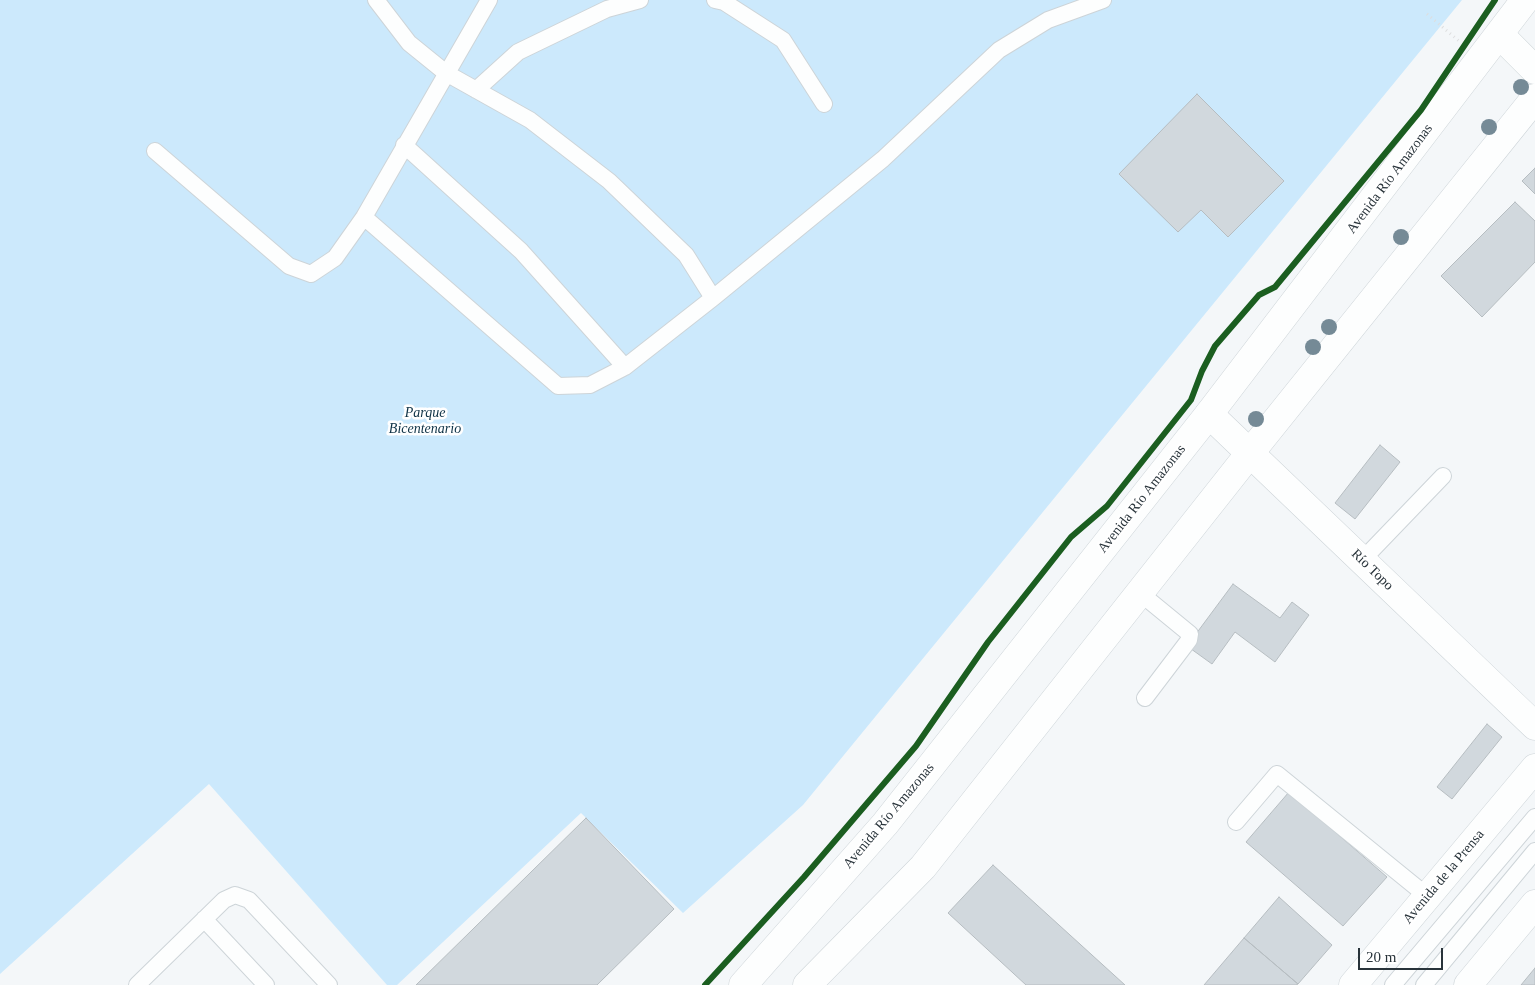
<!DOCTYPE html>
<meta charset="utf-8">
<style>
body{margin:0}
#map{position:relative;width:1535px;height:985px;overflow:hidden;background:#f4f7f9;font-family:"Times New Roman",serif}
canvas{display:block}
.scale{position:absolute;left:1358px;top:948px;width:85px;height:22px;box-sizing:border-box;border:2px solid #28333a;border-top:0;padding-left:6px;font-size:15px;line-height:18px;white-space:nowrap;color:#28333a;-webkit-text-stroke:4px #fff;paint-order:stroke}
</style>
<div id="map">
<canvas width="1535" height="985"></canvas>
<div class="scale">20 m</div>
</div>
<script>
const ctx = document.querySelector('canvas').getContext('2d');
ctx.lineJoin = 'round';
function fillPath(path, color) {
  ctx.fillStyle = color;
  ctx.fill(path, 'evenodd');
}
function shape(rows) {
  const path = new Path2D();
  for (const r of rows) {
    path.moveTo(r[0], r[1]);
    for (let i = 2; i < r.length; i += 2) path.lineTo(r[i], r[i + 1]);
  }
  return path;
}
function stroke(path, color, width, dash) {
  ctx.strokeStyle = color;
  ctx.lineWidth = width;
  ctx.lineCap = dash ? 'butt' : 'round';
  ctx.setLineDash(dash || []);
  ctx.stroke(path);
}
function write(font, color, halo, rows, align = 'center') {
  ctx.font = font + ' "Times New Roman",serif';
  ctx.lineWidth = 5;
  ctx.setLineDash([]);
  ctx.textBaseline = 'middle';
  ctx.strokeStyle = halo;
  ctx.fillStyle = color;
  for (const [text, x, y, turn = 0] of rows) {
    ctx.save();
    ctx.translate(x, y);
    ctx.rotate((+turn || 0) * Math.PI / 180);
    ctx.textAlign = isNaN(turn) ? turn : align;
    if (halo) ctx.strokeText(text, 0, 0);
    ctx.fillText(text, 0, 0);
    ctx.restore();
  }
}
fillPath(shape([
 [0,0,1462,0,803,805,683,913,581,813,397,985,387,985,209,784,0,974]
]), '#cce9fc');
const building = shape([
 [1197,94,1284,181,1228,237,1201,210,1178,232,1119,174,1197,94],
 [1535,168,1535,194,1522,181,1535,168],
 [1515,202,1535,221,1535,262,1482,317,1441,276,1515,202],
 [1380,445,1400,462,1355,519,1335,503,1380,445],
 [1233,584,1280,618,1292,602,1309,615,1275,662,1235,632,1212,664,1187,646,1233,584],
 [1487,724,1502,737,1452,799,1437,787,1487,724],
 [1289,792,1387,877,1343,926,1246,842,1289,792],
 [586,818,674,909,597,985,416,985,586,818],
 [993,865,1125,985,1026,985,948,913,993,865],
 [1279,897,1332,945,1298,984,1244,938,1279,897],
 [1244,938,1298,984,1296,985,1204,985,1244,938],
 [1535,968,1535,985,1521,985,1535,968]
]);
fillPath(building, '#d1d8dd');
stroke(building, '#b6bdc1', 1);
const service = shape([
 [376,0,409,43,446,73,530,120,609,181,686,255,713,298],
 [715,0,724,2,783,40,824,104],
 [476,90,518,52,607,9,640,0],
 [404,145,521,251,625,367],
 [155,151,289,266,311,274,335,258,364,217,489,0],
 [364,217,558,386,590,385,625,367,713,298,883,159,999,50,1048,20,1103,0],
 [1363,562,1369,553,1443,476],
 [1140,593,1190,634,1189,640,1145,698],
 [1236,822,1277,774,1427,896],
 [204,919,266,985],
 [137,985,224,900,235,895,249,900,329,985],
 [1393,985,1535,817],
 [1424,985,1535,851]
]);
const minor = shape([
 [1500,35,1535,70],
 [1209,414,1535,726]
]);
const secondary = shape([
 [743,985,885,824,1209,414,1525,0],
 [807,985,923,867,1250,453,1535,98]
]);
const primary = shape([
 [1353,985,1535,768],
 [1468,985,1535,904]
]);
stroke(service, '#cdd4d8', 18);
stroke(minor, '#cdd4d8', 29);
stroke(secondary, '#cdd4d8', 29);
stroke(primary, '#cdd4d8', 29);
stroke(shape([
 [1427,14,1459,41]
]), '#dddedf', 3, [1, 4]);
stroke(service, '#fdfefe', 16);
stroke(minor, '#fdfefe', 28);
stroke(secondary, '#fdfefe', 28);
stroke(primary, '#fdfefe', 28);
stroke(shape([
 [705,985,804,877,916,746,988,642,1071,537,1107,506,1191,400,1202,371,1215,346,1259,295,1275,287,1421,110,1495,0]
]), '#1b5e20', 6);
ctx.fillStyle = '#758a96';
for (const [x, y] of [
 [1521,87],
 [1489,127],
 [1401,237],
 [1329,327],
 [1313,347],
 [1256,419]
]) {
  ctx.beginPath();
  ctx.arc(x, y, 8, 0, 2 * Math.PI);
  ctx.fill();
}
write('14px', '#28333a', '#fff', [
 ["Avenida Río Amazonas",1390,179,-53],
 ["Avenida Río Amazonas",1142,499,-52],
 ["Río Topo",1372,570,44],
 ["Avenida Río Amazonas",889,816,-50],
 ["Avenida de la Prensa",1444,877,-50]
]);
write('italic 14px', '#0d3145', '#fff', [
 ["Parque",425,413],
 ["Bicentenario",425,429]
]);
</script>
